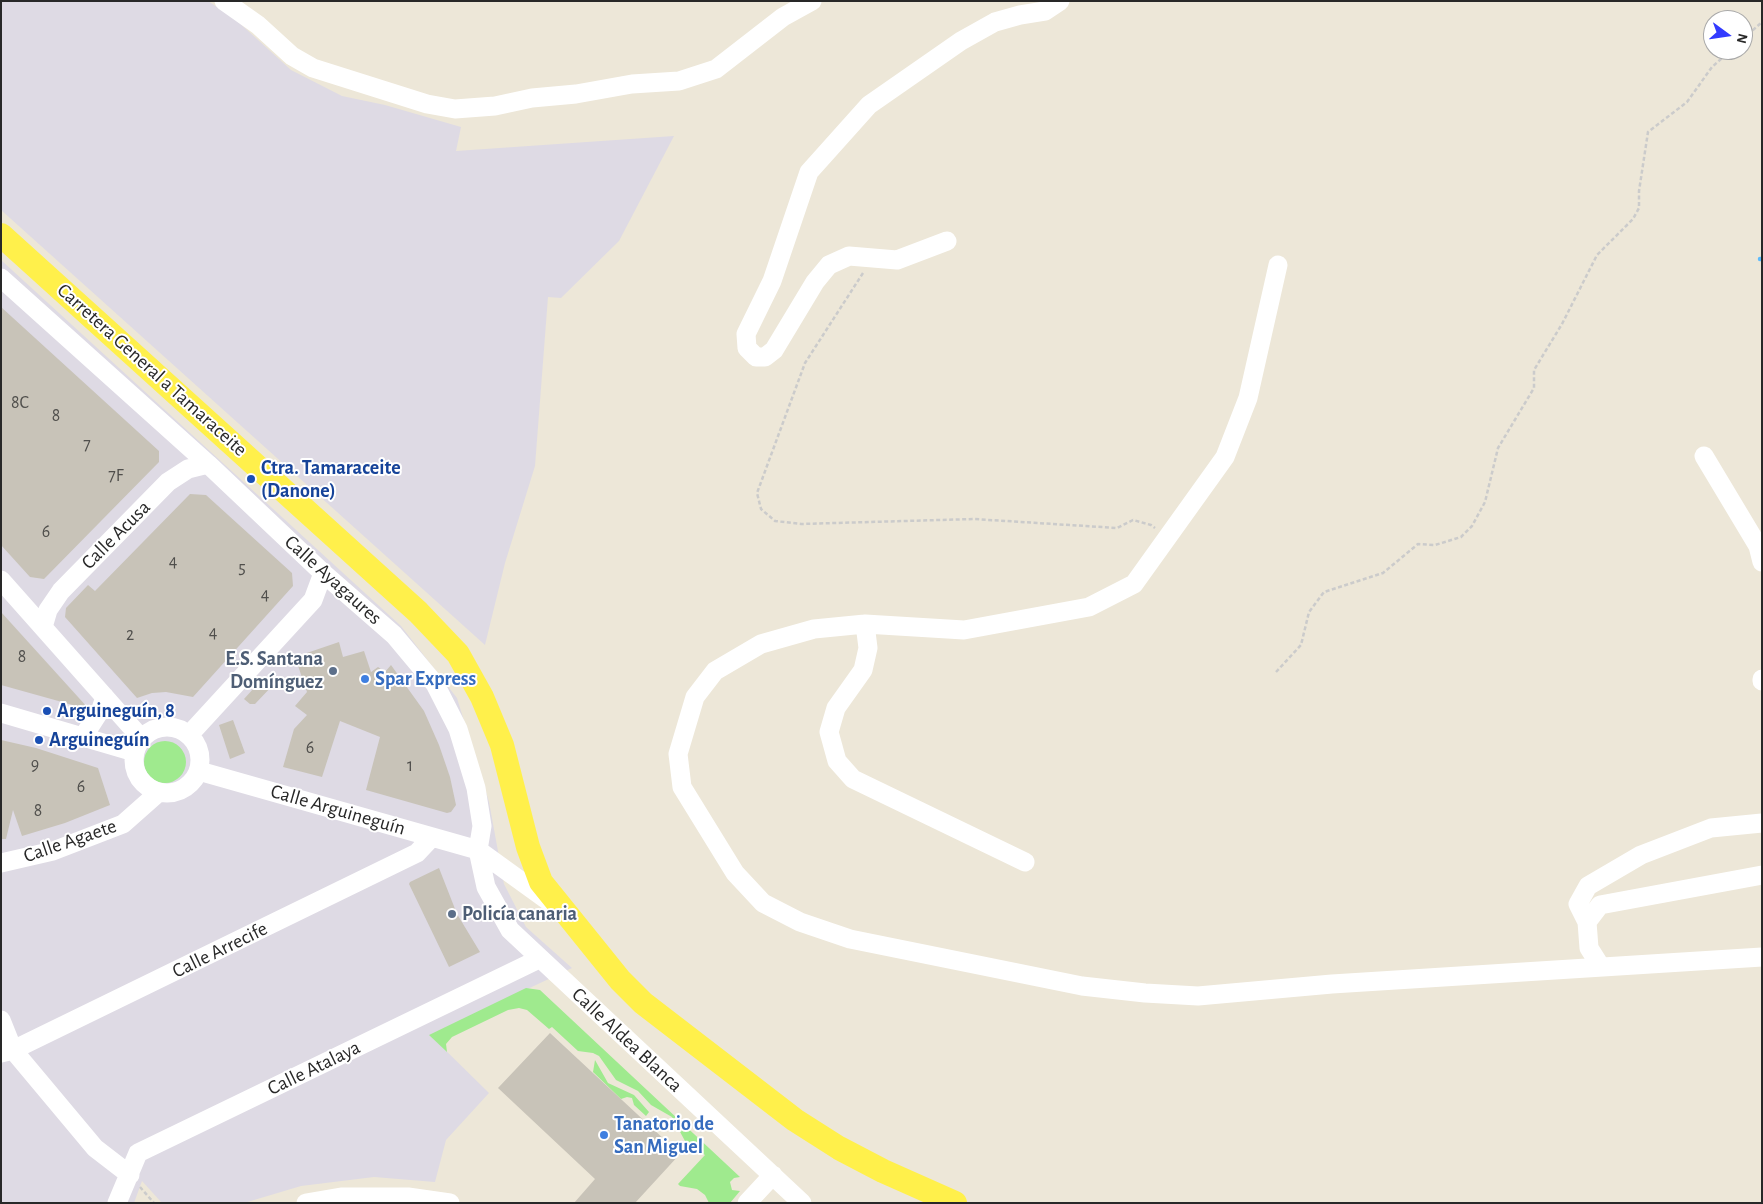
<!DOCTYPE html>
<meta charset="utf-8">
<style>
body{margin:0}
#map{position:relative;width:1763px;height:1204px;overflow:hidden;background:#ede7d8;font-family:"Alegreya Sans",sans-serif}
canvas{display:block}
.frame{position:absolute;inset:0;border:2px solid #282828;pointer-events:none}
.north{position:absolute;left:1703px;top:10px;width:50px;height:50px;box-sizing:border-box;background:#fff;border:1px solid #a9a9a9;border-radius:50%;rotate:104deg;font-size:14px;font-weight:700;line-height:20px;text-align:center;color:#282828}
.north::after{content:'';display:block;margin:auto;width:18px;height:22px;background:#333bff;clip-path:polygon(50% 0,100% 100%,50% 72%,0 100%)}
</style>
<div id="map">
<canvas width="1763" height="1204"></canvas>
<div class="frame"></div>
<div class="north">N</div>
</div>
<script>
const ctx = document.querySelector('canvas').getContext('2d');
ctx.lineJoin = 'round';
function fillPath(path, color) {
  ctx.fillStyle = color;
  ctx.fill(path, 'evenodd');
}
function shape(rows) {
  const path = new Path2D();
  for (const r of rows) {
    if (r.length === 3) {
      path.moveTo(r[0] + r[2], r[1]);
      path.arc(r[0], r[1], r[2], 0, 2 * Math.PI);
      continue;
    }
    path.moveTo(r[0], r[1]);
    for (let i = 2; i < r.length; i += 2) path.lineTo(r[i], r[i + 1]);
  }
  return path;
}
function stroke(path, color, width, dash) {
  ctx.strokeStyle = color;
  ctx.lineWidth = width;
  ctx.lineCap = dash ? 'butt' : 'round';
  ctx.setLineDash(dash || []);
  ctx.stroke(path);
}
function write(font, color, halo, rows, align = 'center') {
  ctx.font = font + ' "Alegreya Sans",sans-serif';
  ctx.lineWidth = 4;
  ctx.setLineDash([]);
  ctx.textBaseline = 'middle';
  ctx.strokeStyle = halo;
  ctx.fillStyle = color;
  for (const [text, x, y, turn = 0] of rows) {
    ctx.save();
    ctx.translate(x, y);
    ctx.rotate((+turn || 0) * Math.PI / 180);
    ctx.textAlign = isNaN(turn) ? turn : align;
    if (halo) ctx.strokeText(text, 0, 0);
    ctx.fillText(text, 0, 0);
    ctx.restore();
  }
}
fillPath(shape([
 [1,1,208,1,235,19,291,70,342,96,385,105,461,127,456,151,674,136,619,241,561,298,548,297,535,466,505,563,485,645,1,210],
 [1,260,401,626,457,698,489,802,504,884,526,927,572,968,430,1035,489,1093,446,1140,435,1182,374,1177,301,1186,244,1203,162,1203,142,1181,134,1203,1,1203]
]), '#dedae4');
fillPath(shape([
 [165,762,21],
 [526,988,540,990,740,1177,734,1178,730,1182,732,1190,740,1191,730,1203,709,1203,705,1195,697,1189,680,1186,678,1184,705,1155,685,1141,672,1117,651,1105,638,1091,616,1080,599,1056,593,1053,578,1051,552,1027,549,1029,527,1010,519,1008,508,1010,452,1037,446,1044,447,1052,429,1035],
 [595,1060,608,1083,634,1095,649,1112,646,1116,634,1105,632,1098,627,1097,621,1099,593,1072]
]), '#9fea8e');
stroke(shape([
 [1760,259,1762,259]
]), '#5ebbfc', 4.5);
fillPath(shape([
 [1,307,159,451,159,462,44,579,30,577,1,545],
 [190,494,206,495,292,573,293,586,193,697,166,692,152,693,137,698,65,617,66,608,88,585,95,591],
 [1,612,88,708,87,709,1,685],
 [339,642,343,657,364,651,371,672,378,667,385,672,391,665,424,711,439,745,450,777,456,805,451,812,447,813,366,790,380,737,340,721,322,777,283,767,294,729,307,715,295,706,307,692,295,657],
 [264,677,273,685,255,704,250,704,244,699],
 [233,720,245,753,230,759,219,725],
 [1,740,36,748,98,768,110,805,65,823,22,836,13,810,6,839,1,839],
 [439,868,457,914,480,952,449,967,409,884,410,882],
 [550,1033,680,1154,635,1203,574,1203,595,1179,498,1088]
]), '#c8c3b8');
stroke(shape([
 [1743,39,1762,22],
 [863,273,805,363,757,493,761,509,775,521,801,524,974,519,1117,528,1133,520,1151,525,1155,528],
 [1276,672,1301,645,1309,612,1324,592,1383,573,1418,544,1435,545,1461,537,1472,526,1485,502,1498,448,1534,388,1534,370,1562,324,1597,255,1633,219,1639,208,1639,191,1648,132,1687,102,1712,67,1731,50],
 [140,1187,154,1203]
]), '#cbcbcb', 2.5, [4, 2.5]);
stroke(shape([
 [224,1,258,25,292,56,313,68,427,104,455,109,495,106,532,98,576,94,632,84,679,81,716,69,783,17,812,1],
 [947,241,897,260,849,256,829,265,815,282,774,350,765,357,756,357,747,348,746,334,772,281,809,172,869,105,961,41,995,22,1020,15,1045,11,1060,1],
 [1278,265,1248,398,1225,457,1134,584,1089,607,964,630,865,624,814,629,761,644,715,671,695,697,678,754,682,787,735,873,763,903,800,922,850,939,1082,986,1145,993,1198,996,1332,984,1762,957],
 [1,278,208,464,323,573,394,635,435,684,458,729,476,788,482,826,478,850,486,887,510,930,802,1203],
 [1704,456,1758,546,1762,562],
 [1,580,142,739],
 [865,624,868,648,863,670,836,708,829,732,837,761,853,779,1025,862],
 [43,627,48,610,61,591,168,482,188,469,208,464],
 [1762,679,1762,681],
 [1,713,134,752],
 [167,760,33],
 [189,735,313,600,323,573],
 [83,737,101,709,105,697],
 [199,771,478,850,554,905],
 [1,863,53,851,123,824,158,793],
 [1587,922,1578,904,1588,886,1641,855,1711,828,1762,823],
 [1601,967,1589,948,1587,922,1600,905,1762,875],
 [1,1020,13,1050,95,1148,130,1175],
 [1,1053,13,1050,417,853,432,837],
 [117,1203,138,1153,539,959],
 [306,1203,341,1197,408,1197,450,1203],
 [747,1203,773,1175]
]), '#fff', 19);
stroke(shape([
 [1,235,418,612,458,654,482,697,502,745,528,847,541,882,620,980,643,1003,795,1120,839,1148,883,1171,955,1203]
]), '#fff04b', 24);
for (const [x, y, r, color] of [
 [251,479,5,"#1a4fb4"],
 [333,671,5,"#5c6f8a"],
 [365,679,5,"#3f7fe0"],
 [47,711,5,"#1a4fb4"],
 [39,740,5,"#1a4fb4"],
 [452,914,5,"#5c6f8a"],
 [604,1135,5,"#3f7fe0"]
]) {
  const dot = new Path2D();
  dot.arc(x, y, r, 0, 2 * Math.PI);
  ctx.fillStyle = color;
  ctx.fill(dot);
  stroke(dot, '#fff', 2);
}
write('18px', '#504f4c', null, [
 ["8C",20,403],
 ["8",56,416],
 ["7",87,445],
 ["7F",116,476],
 ["6",46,532],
 ["4",173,562],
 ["5",242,568],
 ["4",265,595],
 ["4",213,633],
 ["2",130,635],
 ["8",22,657],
 ["6",310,748],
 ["9",35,765],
 ["1",410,766],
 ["6",81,787],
 ["8",38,811]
]);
write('20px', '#282828', '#fff', [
 ["Carretera General a Tamaraceite",152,370,42],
 ["Calle Acusa",116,535,-45],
 ["Calle Ayagaures",333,580,42],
 ["Calle Arguineguín",338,810,16],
 ["Calle Agaete",70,841,-19],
 ["Calle Arrecife",220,950,-26],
 ["Calle Aldea Blanca",627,1040,43],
 ["Calle Atalaya",314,1068,-26]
]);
write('bold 20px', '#164399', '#fff', [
 ["Ctra. Tamaraceite",261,468],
 ["(Danone)",261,491],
 ["Arguineguín, 8",57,711],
 ["Arguineguín",49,740]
], 'left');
write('bold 20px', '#4e5e75', '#fff', [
 ["E.S. Santana",323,659],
 ["Domínguez",323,682],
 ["Policía canaria",462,914,"left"]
], 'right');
write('bold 20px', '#366cbe', '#fff', [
 ["Spar Express",375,679],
 ["Tanatorio de",614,1124],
 ["San Miguel",614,1147]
], 'left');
</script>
